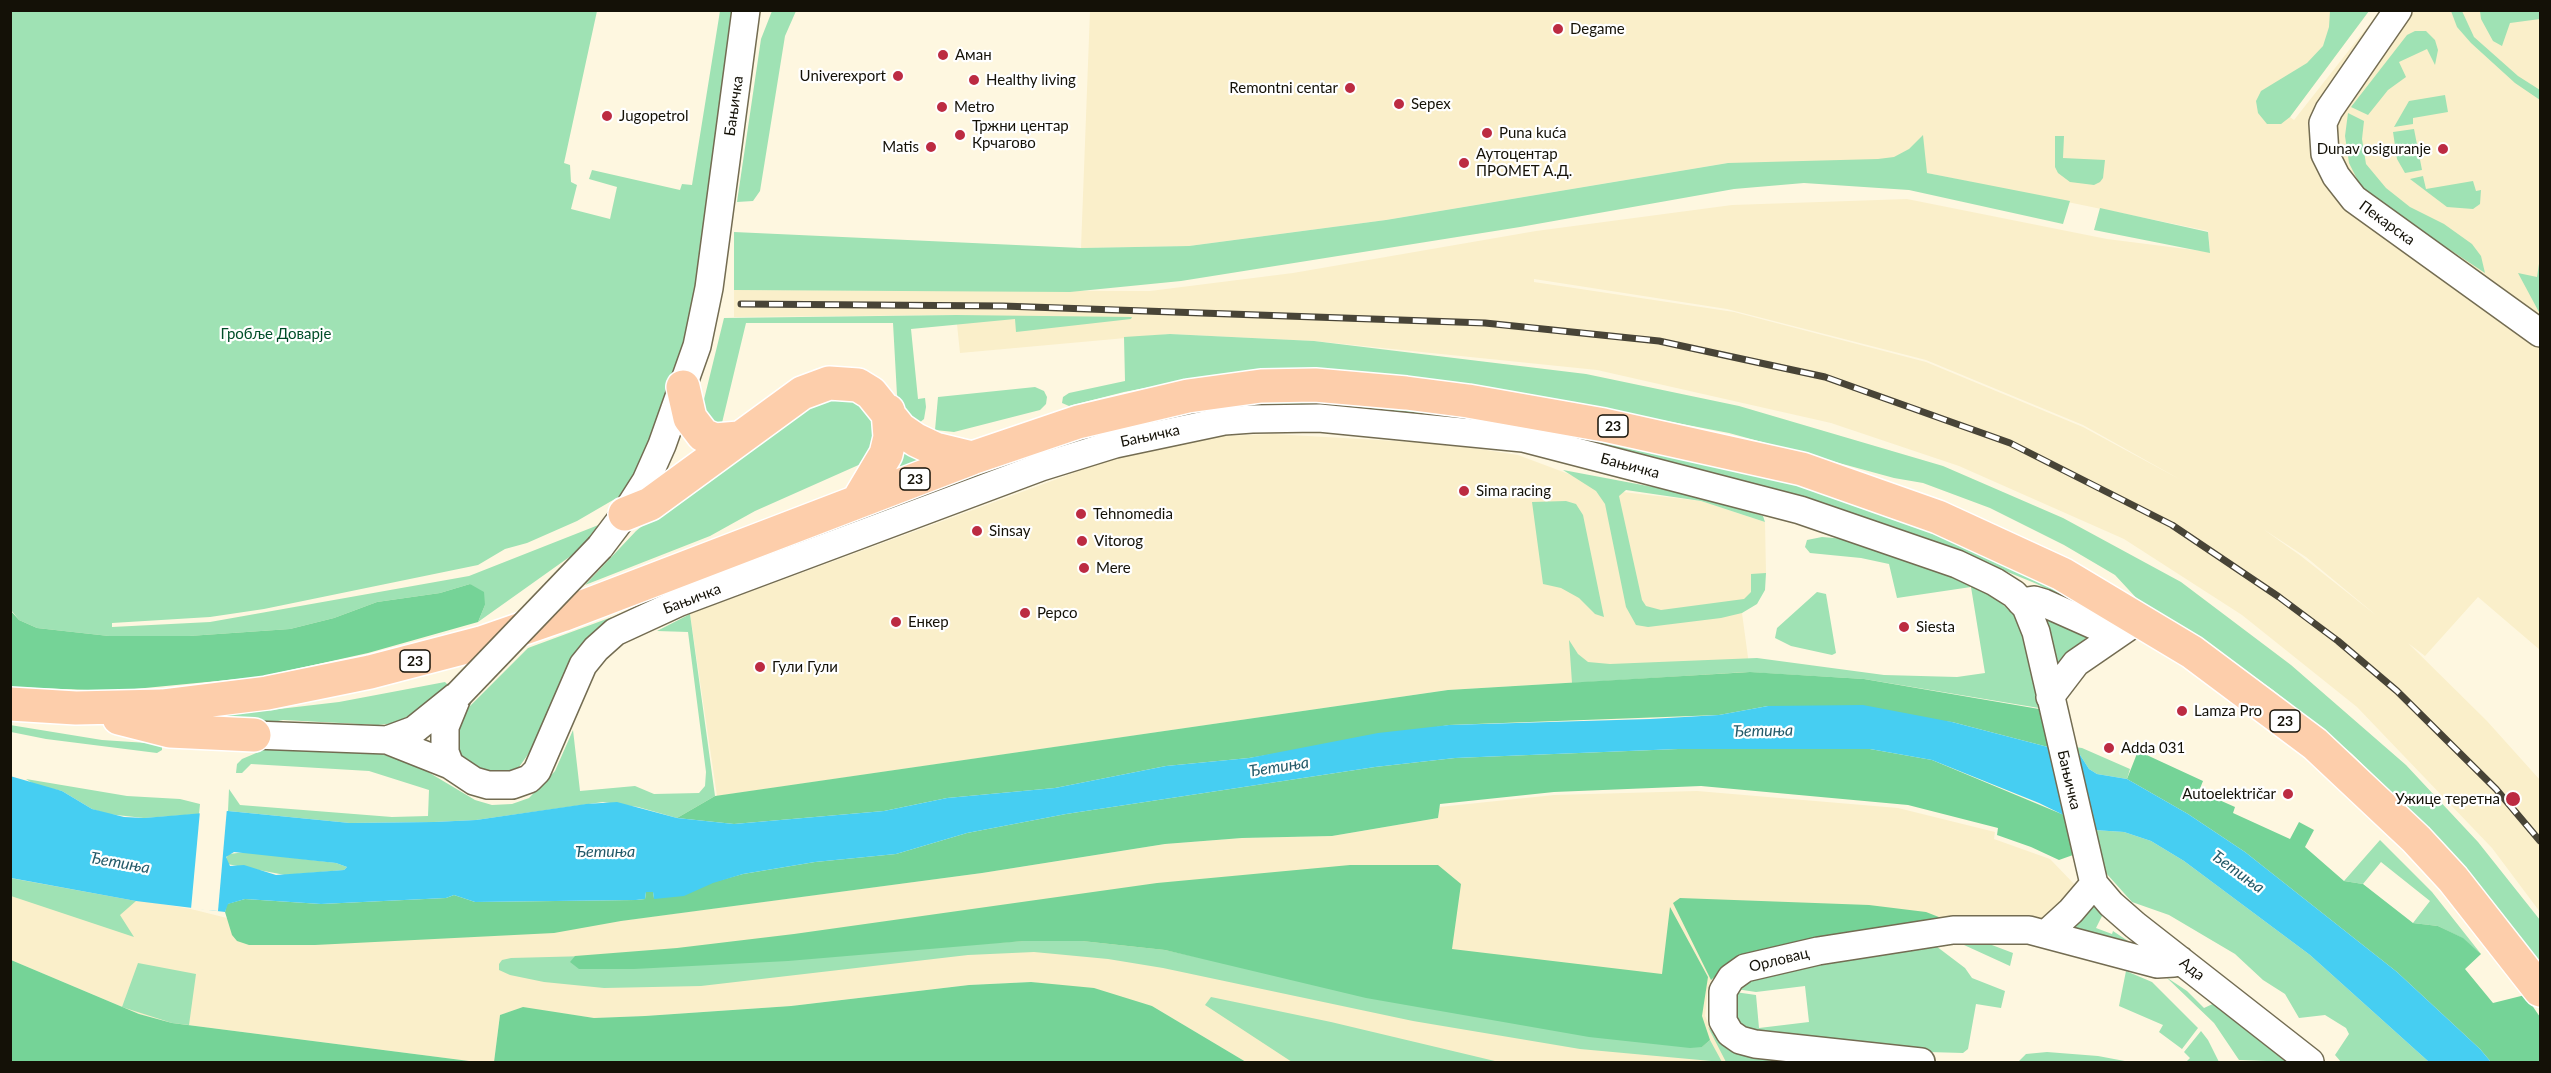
<!DOCTYPE html>
<meta charset="utf-8">
<style>
body{margin:0}
#map{position:relative;width:2551px;height:1073px;overflow:hidden;background:#fef7e0;font-family:Lato,sans-serif}
canvas{display:block}
.frame{position:absolute;inset:0;border:12px solid #141107;pointer-events:none}
</style>
<div id="map">
<canvas width="2551" height="1073"></canvas>
<div class="frame"></div>
</div>
<script>
const ctx = document.querySelector('canvas').getContext('2d');
ctx.lineJoin = 'round';
function fillPath(path, color) {
  ctx.fillStyle = color;
  ctx.fill(path, 'evenodd');
}
function shape(rows) {
  const path = new Path2D();
  for (const r of rows) {
    path.moveTo(r[0], r[1]);
    for (let i = 2; i < r.length; i += 2) path.lineTo(r[i], r[i + 1]);
  }
  return path;
}
function stroke(path, color, width, dash) {
  ctx.strokeStyle = color;
  ctx.lineWidth = width;
  ctx.lineCap = dash ? 'butt' : 'round';
  ctx.setLineDash(dash || []);
  ctx.stroke(path);
}
function write(font, color, halo, rows, align = 'center') {
  ctx.font = font + ' Lato,sans-serif';
  ctx.lineWidth = 4.5;
  ctx.setLineDash([]);
  ctx.textBaseline = 'middle';
  ctx.strokeStyle = halo;
  ctx.fillStyle = color;
  for (const [text, x, y, turn = 0] of rows) {
    ctx.save();
    ctx.translate(x, y);
    ctx.rotate((+turn || 0) * Math.PI / 180);
    ctx.textAlign = isNaN(turn) ? turn : align;
    if (halo) ctx.strokeText(text, 0, 0);
    ctx.fillText(text, 0, 0);
    ctx.restore();
  }
}
fillPath(shape([
 [1090,11,2369,11,2290,117,2294,120,2380,11,2540,11,2540,650,2478,597,2425,656,2408,643,2487,721,2540,780,2540,912,2492,848,2357,707,2242,615,2124,539,1959,466,1831,423,1597,370,1314,341,1170,334,960,353,956,315,734,317,734,290,1150,291,1293,273,1536,231,1732,205,1907,199,2107,239,2210,252,2208,231,1927,173,1728,163,1386,220,1189,246,1081,248],
 [1534,279,1727,309,1926,360,2083,425,2181,480,2083,427,1926,362,1734,312,1534,282],
 [2263,529,2306,557,2377,616,2301,556],
 [1273,434,1448,444,1518,455,1614,491,1701,501,1765,522,1766,573,1742,613,1750,672,1448,690,717,796,690,614,1114,458,1199,437],
 [1697,791,1898,808,1995,832,1994,839,2050,859,2077,887,2048,917,1715,973,1708,987,1705,1016,1715,1039,1825,1062,1246,1062,1152,1006,1031,982,969,985,791,1006,645,1016,594,1018,523,1008,500,1015,494,1062,477,1062,172,1023,139,1014,11,960,10,878,191,909,275,930,550,930,982,873,1165,844,1242,838,1332,836,1438,818,1439,807,1554,795]
]), '#faefca');
fillPath(shape([
 [11,11,597,11,564,163,570,165,571,182,577,185,571,209,610,219,617,187,589,179,592,170,680,190,682,184,692,185,720,11,732,11,698,284,685,345,647,451,627,489,620,496,577,521,527,543,505,549,478,565,264,609,210,617,112,623,112,627,210,622,469,576,601,524,582,548,478,622,485,605,470,584,440,593,377,602,334,618,290,629,189,636,109,636,37,628,19,620,11,610],
 [772,11,796,11,785,36,760,191,753,201,737,202,761,39],
 [2330,11,2369,11,2290,117,2281,124,2267,124,2258,113,2256,101,2261,91,2307,63,2323,46,2329,27],
 [2451,11,2462,11,2474,37,2518,76,2540,90,2540,100,2515,83,2471,43,2457,27],
 [2480,11,2540,11,2540,19,2510,23,2502,46,2493,41,2481,19],
 [2415,31,2426,31,2435,40,2438,50,2435,65,2427,49,2399,62,2406,77,2388,90,2368,115,2351,107,2407,35],
 [2445,95,2448,112,2413,118,2413,124,2394,127,2409,101],
 [2348,113,2364,121,2362,139,2366,164,2386,188,2410,207,2444,224,2472,244,2481,256,2485,273,2381,204,2361,187,2349,163,2345,136],
 [2414,129,2422,170,2405,173,2397,159,2393,132],
 [1923,135,1927,173,2070,201,2063,224,1909,190,1804,183,1734,189,1520,227,1181,281,1070,292,734,290,734,232,1081,248,1189,246,1386,220,1728,163,1878,159,1894,157,1909,149],
 [2055,136,2064,136,2063,158,2105,160,2103,178,2100,182,2094,185,2070,182,2058,173,2055,167],
 [2423,176,2426,189,2473,181,2476,191,2481,190,2480,204,2473,209,2447,207,2410,179],
 [2100,208,2208,232,2210,253,2094,230],
 [2540,257,2540,314,2518,273,2537,277],
 [956,315,1132,317,1131,319,1016,332,1015,319,911,329,918,399,925,398,926,407,924,419,918,424,909,417,897,395,893,323,746,323,721,427,699,420,724,318],
 [1170,334,1314,341,1586,374,1739,406,1943,466,2063,518,2181,582,2291,665,2406,765,2478,842,2540,920,2540,963,2445,845,2352,754,2273,690,2208,644,2141,603,2115,575,2064,545,1990,508,1923,483,1894,478,1729,433,1526,394,1358,372,1281,371,1214,375,1124,392,1069,406,1062,403,1063,397,1069,393,1125,381,1124,337],
 [1035,387,1044,391,1047,397,1046,404,1040,410,954,432,935,430,938,397],
 [830,396,863,401,879,435,863,463,755,511,710,536,585,585,636,531,676,498,761,435],
 [1320,400,1458,414,1456,420,1338,407,1267,405,1211,411,963,484,612,617,575,655,537,742,519,767,499,774,471,767,458,753,459,725,468,708,528,648,612,617,881,507,1051,445,1141,420,1247,402],
 [1565,433,1804,485,1960,541,2096,609,2089,611,2037,584,1932,541,1785,493,1564,438],
 [901,446,929,457,891,473],
 [1563,470,1706,497,1763,516,1765,522,1701,501,1626,490,1619,496,1642,600,1646,606,1661,610,1744,599,1751,592,1751,574,1766,573,1765,590,1757,604,1742,613,1721,618,1648,627,1636,625,1626,607,1605,504,1596,491],
 [1566,501,1576,504,1583,515,1604,617,1595,614,1579,598,1561,588,1543,584,1532,502],
 [1822,537,1846,539,1960,579,1996,598,2017,618,2025,636,2039,708,1864,679,1747,672,1572,683,1569,640,1578,654,1588,662,1610,664,1757,658,1884,675,1957,677,1985,673,1971,587,1897,598,1889,564,1861,558,1810,553,1805,547,1807,540],
 [1817,592,1826,594,1836,653,1832,655,1791,646,1775,638,1777,628],
 [690,614,715,796,677,818,638,807,603,802,476,820,434,822,350,823,228,811,229,789,240,805,392,817,428,816,429,790,369,771,251,764,242,773,236,773,237,764,242,759,268,748,372,751,418,766,475,800,492,805,512,804,529,798,555,771,573,730,580,791,635,786,654,794,699,793,705,786,706,772,688,632,657,631],
 [2046,617,2088,636,2058,665,2045,620],
 [445,682,448,685,429,705,395,723,378,725,283,720,259,725,185,720,339,702],
 [10,725,102,740,162,744,162,750,157,753,46,739,11,732],
 [2075,747,2082,748,2130,769,2127,779,2097,774,2089,769],
 [26,779,127,796,180,799,200,804,199,814,144,818,107,814,92,809,62,791,35,785],
 [2094,830,2124,832,2151,841,2184,861,2310,955,2429,1062,2341,1062,2335,1055,2349,1034,2346,1028,2325,1015,2299,1018,2285,994,2263,980,2235,954,2169,915,2132,902,2106,873],
 [2380,840,2432,892,2481,954,2462,938,2438,926,2413,923,2430,901,2381,862,2363,884,2344,881],
 [246,852,336,863,347,867,344,870,285,875,227,864,226,858,229,854],
 [10,878,136,901,120,915,134,937,11,896],
 [2093,901,2104,912,2096,928,2112,934,2113,931,2128,941,2127,944,2073,928],
 [1024,941,1082,941,1165,950,1238,966,1702,1047,1710,1040,1722,1062,1580,1049,1413,1021,1163,968,1108,959,1034,952,968,955,701,986,604,988,544,982,510,975,499,970,499,964,502,960,511,958,932,947],
 [1964,942,1984,942,2013,953,2010,966,1964,945],
 [1932,943,1965,968,1972,978,2005,991,2001,1008,1976,1004,1968,1049,1963,1053,1928,1052,1750,1035,1734,1021,1735,992,1756,995,1759,1028,1809,1022,1805,986,1756,992,1736,989,1745,978],
 [138,963,196,974,189,1025,172,1023,122,1007],
 [2126,971,2152,982,2198,1028,2182,1049,2159,1032,2163,1025,2119,1006],
 [2166,977,2187,991,2204,1008,2217,1002,2294,1062,2239,1060,2214,1023],
 [1211,997,1331,1022,1499,1062,1292,1062,1205,1005],
 [1708,1027,1723,1042,1836,1062,1726,1062],
 [2201,1031,2208,1040,2219,1062,2186,1062,2190,1058,2184,1052],
 [2047,1052,2098,1056,2130,1062,2019,1061,2026,1054]
]), '#9fe2b4');
fillPath(shape([
 [470,584,484,592,485,605,478,622,368,653,259,677,114,691,11,687,10,610,19,620,37,628,109,636,189,636,290,629,334,618,377,602,440,593],
 [1750,672,1864,679,2039,709,2048,747,1952,722,1768,706,1719,715,1449,725,1249,758,1166,766,1055,788,947,798,884,811,734,824,677,818,715,796,1448,690],
 [1678,749,1870,749,1932,760,2064,815,2073,855,2059,860,2031,847,1997,835,1998,828,1908,805,1701,786,1554,792,1440,804,1438,818,1332,836,1242,838,1165,844,982,873,621,921,554,933,315,945,249,945,237,941,232,935,225,912,227,904,245,899,321,904,446,898,454,895,475,902,636,900,645,899,646,892,653,892,654,898,743,874,815,862,896,854,967,833,1066,814,1375,767,1455,758],
 [2138,751,2203,781,2199,791,2235,807,2233,813,2290,839,2299,822,2314,830,2305,847,2344,881,2363,884,2413,923,2438,926,2463,938,2481,954,2465,969,2493,1003,2525,995,2540,1017,2540,1062,2491,1062,2480,1049,2397,972,2245,852,2188,814,2127,779],
 [1350,865,1438,865,1461,884,1452,949,1662,974,1670,907,1708,977,1702,1016,1710,1040,1702,1047,1690,1048,1589,1037,1366,998,1165,950,1082,941,1024,941,788,961,634,969,579,969,570,962,575,956,677,948,794,934,1157,883],
 [1680,898,1869,905,1926,912,1949,921,1727,966,1711,980,1673,903],
 [11,960,139,1014,172,1023,477,1062,11,1062],
 [1031,982,1094,988,1152,1006,1246,1062,494,1062,500,1015,523,1007,594,1018,645,1016,791,1006,969,985]
]), '#75d397');
fillPath(shape([
 [1863,705,1952,722,2048,747,2075,747,2089,769,2097,774,2127,779,2188,814,2245,852,2397,972,2480,1049,2491,1062,2429,1062,2310,955,2184,861,2151,841,2124,832,2094,830,2039,803,1932,760,1870,749,1678,749,1455,758,1375,767,1066,814,967,833,896,854,815,862,743,874,713,883,684,896,654,899,653,892,646,892,645,899,636,900,475,902,454,895,446,898,321,904,245,899,228,904,225,912,136,901,11,878,10,776,62,791,92,809,124,817,144,818,228,811,350,823,434,822,476,820,586,804,617,802,677,818,734,824,884,811,947,798,1055,788,1166,766,1249,758,1378,733,1449,725,1650,719,1719,715,1768,706],
 [234,852,336,863,347,867,344,870,276,875,244,865,230,866,226,857]
]), '#46cef2');
fillPath(shape([
 [227,808,218,911,191,909,200,811]
]), '#fef7e0');
const minor = shape([
 [2398,10,2329,110,2323,123,2325,154,2336,176,2354,199,2540,333],
 [600,547,625,514,646,481,662,445,697,346,709,288,746,10],
 [2021,602,2034,600,2044,603,2116,635],
 [458,695,445,727,445,752,450,765,474,781,488,785,512,785,529,779,537,771,583,665,596,649,615,632,680,602,1041,467,1115,444,1224,421,1252,419,1319,418,1523,438,1800,510,1957,564,1995,582,2014,594,2026,607,2036,632,2094,884,2111,904,2135,925,2310,1062],
 [2050,697,2076,663,2140,619],
 [254,735,387,740,414,730,455,697],
 [387,740,450,765],
 [2047,933,2071,911,2094,884],
 [1921,1062,1755,1044,1740,1040,1730,1033,1723,1021,1723,991,1731,978,1745,968,1818,951,1953,930,2029,930,2157,964,2174,963,2180,960]
]);
const major = shape([
 [683,387,690,418,703,435,715,440,739,438],
 [858,501,886,454,890,437,888,411],
 [625,514,650,504,802,393,829,383,858,385,871,393,900,429,916,440,935,449,972,458],
 [10,704,76,708,162,706,267,693,370,672,481,643,562,615,972,458,1078,422,1188,396,1261,386,1315,385,1406,393,1468,401,1604,425,1802,469,1938,517,2062,574,2192,652,2315,744,2416,839,2453,879,2540,990],
 [119,718,170,731,254,735]
]);
stroke(minor, '#736c52', 30);
stroke(major, '#fff', 36);
stroke(minor, '#fff', 27);
stroke(major, '#fdceab', 33);
const rail = shape([
 [741,304,1003,306,1485,323,1659,341,1825,377,2010,443,2172,525,2279,597,2338,641,2397,691,2496,789,2540,841]
]);
stroke(rail, '#484437', 7);
stroke(rail, '#fff', 4.5, [14]);
const minorBridge = shape([
 [458,695,600,547]
]);
stroke(minorBridge, '#736c52', 30, []);
stroke(minorBridge, '#fff', 27);
for (const [x, y, r, color] of [
 [1558,29,6,"#bc2b42"],
 [943,55,6,"#bc2b42"],
 [898,76,6,"#bc2b42"],
 [974,80,6,"#bc2b42"],
 [1350,88,6,"#bc2b42"],
 [1399,104,6,"#bc2b42"],
 [942,107,6,"#bc2b42"],
 [607,116,6,"#bc2b42"],
 [1487,133,6,"#bc2b42"],
 [960,135,6,"#bc2b42"],
 [931,147,6,"#bc2b42"],
 [2443,149,6,"#bc2b42"],
 [1464,163,6,"#bc2b42"],
 [1464,491,6,"#bc2b42"],
 [1081,514,6,"#bc2b42"],
 [977,531,6,"#bc2b42"],
 [1082,541,6,"#bc2b42"],
 [1084,568,6,"#bc2b42"],
 [1025,613,6,"#bc2b42"],
 [896,622,6,"#bc2b42"],
 [1904,627,6,"#bc2b42"],
 [760,667,6,"#bc2b42"],
 [2182,711,6,"#bc2b42"],
 [2109,748,6,"#bc2b42"],
 [2288,794,6,"#bc2b42"],
 [2513,799,8,"#bc2b42"]
]) {
  const dot = new Path2D();
  dot.arc(x, y, r, 0, 2 * Math.PI);
  ctx.fillStyle = color;
  ctx.fill(dot);
  stroke(dot, '#fff', 2);
}
for (const [x, y, w] of [
 [1613,426,30],
 [915,479,30],
 [415,661,30],
 [2285,721,30]
]) {
  const box = new Path2D();
  box.roundRect(x - w / 2, y - 11, w, 22, 4.5);
  ctx.fillStyle = '#fff';
  ctx.fill(box);
  stroke(box, '#141107', 1.5);
}
write('bold 14px', '#141107', null, [
 ["23",1613,426],
 ["23",915,479],
 ["23",415,661],
 ["23",2285,721]
]);
write('15px', '#141107', '#fff', [
 ["Degame",1570,29],
 ["Аман",955,55],
 ["Univerexport",886,76,"right"],
 ["Healthy living",986,80],
 ["Remontni centar",1338,88,"right"],
 ["Sepex",1411,104],
 ["Metro",954,107],
 ["Jugopetrol",619,116],
 ["Тржни центар",972,126],
 ["Крчагово",972,143],
 ["Puna kuća",1499,133],
 ["Matis",919,147,"right"],
 ["Dunav osiguranje",2431,149,"right"],
 ["Аутоцентар",1476,154],
 ["ПРОМЕТ А.Д.",1476,171],
 ["Sima racing",1476,491],
 ["Tehnomedia",1093,514],
 ["Sinsay",989,531],
 ["Vitorog",1094,541],
 ["Mere",1096,568],
 ["Pepco",1037,613],
 ["Енкер",908,622],
 ["Siesta",1916,627],
 ["Гули Гули",772,667],
 ["Lamza Pro",2194,711],
 ["Adda 031",2121,748],
 ["Autoelektričar",2276,794,"right"],
 ["Ужице теретна",2500,799,"right"]
], 'left');
write('15px', '#141107', '#fff', [
 ["Бањичка",734,106,-82],
 ["Пекарска",2387,223,36],
 ["Бањичка",1150,436,-12],
 ["Бањичка",1630,466,15],
 ["Бањичка",692,599,-21],
 ["Бањичка",2069,780,77],
 ["Орловац",1779,960,-14],
 ["Ада",2192,969,38]
]);
write('15px', '#004d28', '#fff', [
 ["Гробље Доварје",276,334]
]);
write('italic 16px', '#245a69', '#fff', [
 ["Ђетиња",1763,731,-1],
 ["Ђетиња",1279,767,-9],
 ["Ђетиња",605,852],
 ["Ђетиња",120,863,10],
 ["Ђетиња",2238,872,36]
]);
</script>
